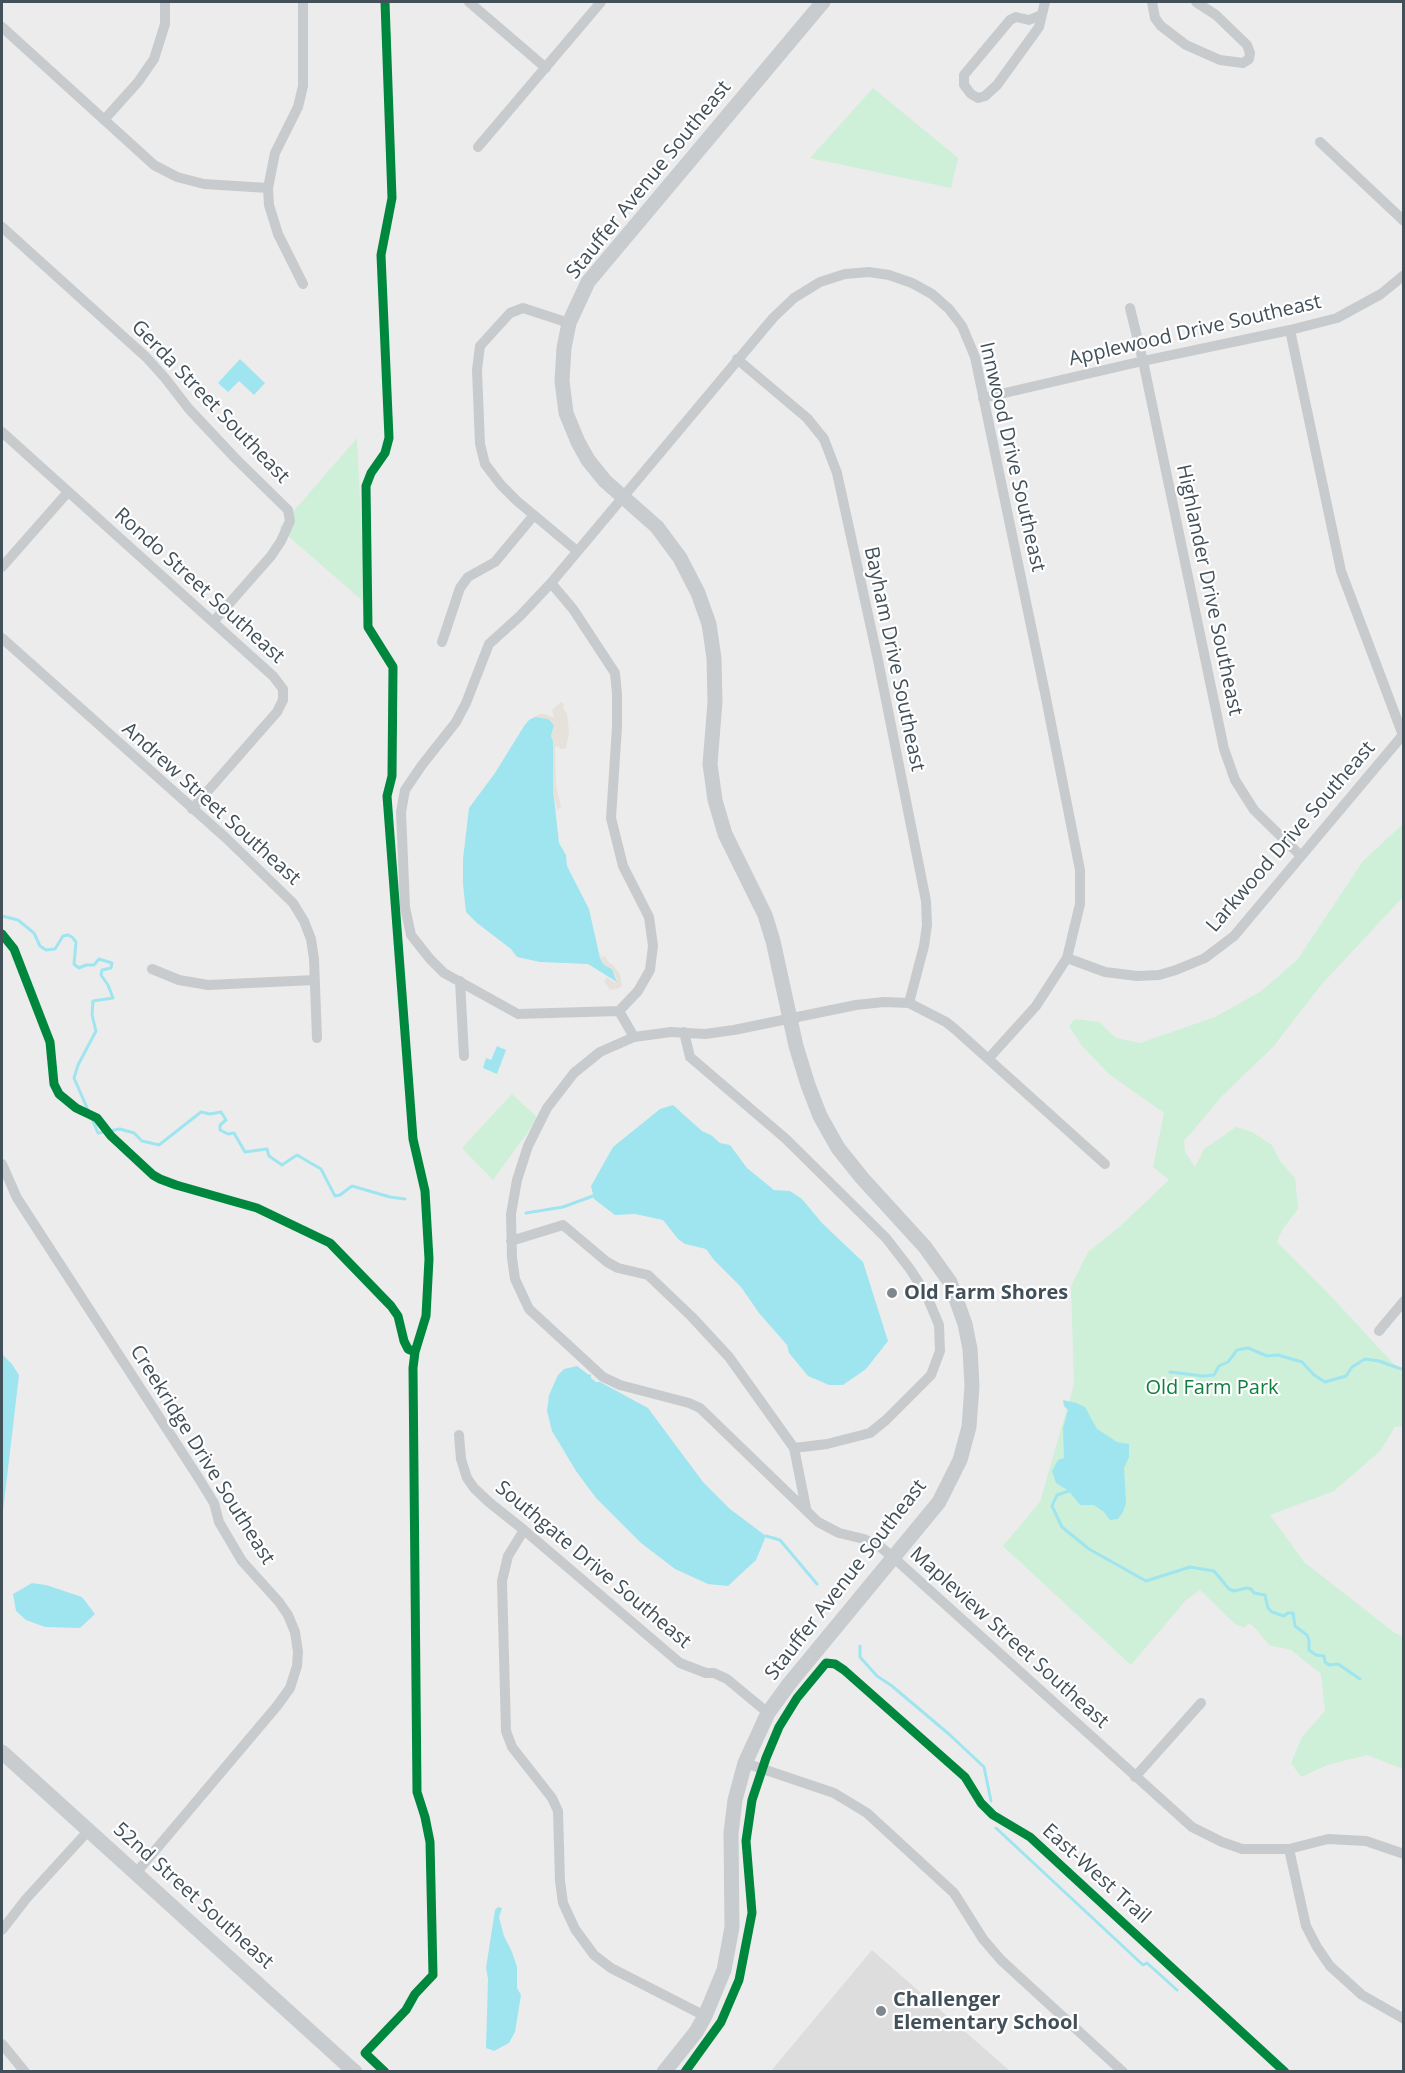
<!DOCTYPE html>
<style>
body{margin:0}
#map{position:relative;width:1405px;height:2073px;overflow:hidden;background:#edecec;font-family:"Open Sans",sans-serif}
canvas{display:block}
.frame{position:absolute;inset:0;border:3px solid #42505a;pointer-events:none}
</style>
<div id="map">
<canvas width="1405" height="2073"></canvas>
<div class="frame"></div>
</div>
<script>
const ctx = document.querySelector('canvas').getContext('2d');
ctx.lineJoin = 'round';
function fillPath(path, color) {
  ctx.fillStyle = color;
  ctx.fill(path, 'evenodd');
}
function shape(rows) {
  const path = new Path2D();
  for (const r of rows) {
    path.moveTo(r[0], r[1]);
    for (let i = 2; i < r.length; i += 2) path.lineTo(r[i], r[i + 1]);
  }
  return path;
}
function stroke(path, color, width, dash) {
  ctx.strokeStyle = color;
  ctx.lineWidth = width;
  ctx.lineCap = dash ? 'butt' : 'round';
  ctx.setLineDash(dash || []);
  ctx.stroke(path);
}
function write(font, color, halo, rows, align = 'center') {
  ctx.font = font + ' "Open Sans",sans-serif';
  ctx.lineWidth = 4.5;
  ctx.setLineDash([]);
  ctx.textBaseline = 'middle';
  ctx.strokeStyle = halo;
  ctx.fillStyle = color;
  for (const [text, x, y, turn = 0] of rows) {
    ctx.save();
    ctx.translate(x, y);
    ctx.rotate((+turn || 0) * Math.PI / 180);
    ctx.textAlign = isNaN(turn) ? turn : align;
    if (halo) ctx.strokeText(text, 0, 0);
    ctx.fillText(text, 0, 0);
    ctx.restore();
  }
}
fillPath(shape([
 [872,1950,1010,2071,771,2071]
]), '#deddde');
fillPath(shape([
 [873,88,958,158,951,188,810,158],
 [357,438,365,603,279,528],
 [1403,824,1403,897,1322,984,1273,1047,1224,1094,1184,1141,1185,1152,1195,1167,1204,1149,1236,1127,1252,1132,1272,1145,1280,1161,1295,1178,1298,1209,1282,1230,1277,1242,1326,1291,1403,1374,1403,1426,1395,1427,1380,1451,1334,1491,1270,1515,1304,1562,1395,1633,1403,1637,1403,1769,1367,1755,1327,1765,1301,1777,1291,1763,1302,1737,1325,1711,1321,1674,1291,1650,1269,1645,1257,1630,1249,1623,1244,1628,1235,1624,1200,1590,1185,1601,1131,1665,1003,1546,1040,1502,1074,1384,1071,1286,1088,1252,1118,1228,1169,1180,1153,1167,1164,1113,1109,1074,1082,1046,1069,1026,1075,1019,1099,1022,1116,1038,1140,1043,1215,1017,1260,992,1297,960,1363,861],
 [512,1094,538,1118,493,1180,462,1148]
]), '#ceefd8');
fillPath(shape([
 [561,702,564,704,563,707,567,714,569,732,566,748,561,749,557,746,555,748,556,786,561,807,557,810,553,788,553,741,551,736,554,725,550,722,535,717,539,714,546,714,554,718,552,710],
 [599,953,602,957,605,956,609,963,612,964,620,974,622,986,617,989,610,990,604,981,607,977,615,983,617,979,612,969,604,965]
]), '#e6e1da');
fillPath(shape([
 [240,359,265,383,254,395,239,381,228,392,218,383],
 [535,717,548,719,554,725,551,736,553,741,553,788,559,843,566,855,567,866,589,909,600,958,604,965,612,969,617,982,588,964,540,962,517,957,511,949,477,923,466,912,463,884,463,859,469,808,495,773,524,726,529,720],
 [497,1046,506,1050,497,1074,483,1068,486,1058,491,1060],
 [673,1105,702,1131,711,1135,720,1143,730,1145,747,1168,774,1190,790,1191,802,1199,822,1223,863,1262,888,1341,866,1369,843,1385,829,1385,808,1376,789,1353,787,1345,759,1313,741,1287,714,1260,706,1249,685,1244,678,1239,663,1220,635,1214,615,1215,594,1199,591,1186,613,1147,660,1109],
 [2,1354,12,1364,19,1375,2,1520],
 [577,1366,589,1375,591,1374,591,1378,596,1382,600,1382,648,1408,703,1482,730,1509,766,1536,756,1560,728,1586,708,1584,675,1569,641,1543,596,1498,576,1471,552,1431,547,1411,549,1395,558,1375,564,1369],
 [1063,1400,1076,1403,1085,1407,1097,1429,1117,1442,1129,1444,1129,1457,1124,1468,1126,1503,1123,1512,1118,1519,1110,1520,1104,1512,1094,1505,1080,1505,1069,1491,1056,1483,1052,1471,1058,1460,1064,1458,1063,1428,1068,1410,1064,1406],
 [32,1583,46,1585,82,1597,95,1614,80,1628,45,1627,26,1620,16,1611,13,1594],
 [498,1907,502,1908,499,1917,504,1936,512,1952,517,1967,517,1988,521,1995,515,2032,509,2043,494,2051,486,2048,488,1979,486,1968,495,1910]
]), '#9fe5f0');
stroke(shape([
 [2,916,18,920,34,933,40,946,46,950,55,949,63,936,68,935,72,937,76,942,74,964,79,968,86,965,94,965,99,959,112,963,111,968,102,970,101,975,108,985,113,998,93,1001,92,1015,96,1031,78,1065,74,1078,98,1133,120,1129,134,1133,142,1141,159,1145,201,1112,210,1114,221,1112,226,1120,220,1125,220,1130,228,1134,234,1133,245,1152,267,1149,269,1156,282,1165,297,1155,321,1169,335,1196,340,1195,352,1186,390,1197,405,1199],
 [526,1213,563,1207,593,1196],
 [1170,1372,1203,1376,1214,1375,1219,1366,1228,1362,1237,1350,1248,1348,1267,1356,1278,1355,1302,1362,1314,1375,1325,1382,1346,1376,1352,1367,1365,1359,1379,1361,1404,1370],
 [1069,1491,1057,1495,1052,1506,1062,1527,1089,1549,1146,1581,1190,1567,1214,1571,1229,1589,1234,1591,1247,1588,1251,1589,1254,1593,1265,1595,1268,1608,1272,1612,1284,1616,1288,1613,1293,1613,1295,1626,1307,1635,1309,1640,1309,1650,1316,1655,1324,1656,1325,1662,1329,1665,1338,1664,1360,1679],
 [766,1536,780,1540,817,1584],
 [860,1646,860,1657,877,1676,892,1686,950,1735,984,1767,991,1801],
 [996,1828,1143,1965,1147,1963,1177,1990]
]), '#9fe5f0', 3);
stroke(shape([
 [469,2,546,68],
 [1152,2,1155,18,1161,26,1186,45,1220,60,1243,63,1249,59,1250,53,1247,45,1216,15,1196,2],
 [1041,15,1029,20,1016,17,1010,20,964,75,964,85,971,94,978,98,985,96,997,85,1039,27,1045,2],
 [2,27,154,165,177,177,204,184,268,188],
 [104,120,138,82,154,59,165,24,165,2],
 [1320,142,1404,221],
 [478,147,601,2],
 [2,227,146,357,165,378,189,409,235,458,288,510,290,521,281,541,271,556,213,622],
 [303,284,278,234,269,205,268,188,275,153,298,107,303,86,303,2],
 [1130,308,1143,361,1224,749,1235,780,1254,810,1300,855],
 [569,323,523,308,510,313,480,346,477,370,480,444,485,464,501,485,517,501,577,551],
 [1290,330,1341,571,1404,738],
 [737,359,807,418,824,439,837,473,878,660,926,901,927,925,924,946,909,1003],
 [983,398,1143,361,1290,330,1337,318,1381,294,1404,275],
 [2,432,273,676,283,689,283,700,277,712,192,809],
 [2,567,68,492],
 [551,583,573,609,615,673,617,694,617,727,611,818,623,866,649,917,653,946,650,970,638,991,619,1011],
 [2,638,226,838,293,903,304,921,311,939,314,959,317,1038],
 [442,642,460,588,468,577,495,562,534,515],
 [1067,958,1105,972,1137,976,1159,975,1176,970,1205,958,1234,936,1402,736],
 [152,969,179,980,208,985,314,980],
 [460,981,464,1056],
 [619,1011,518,1014,444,973,430,959,411,935,405,907,401,812,405,790,422,765,456,722,466,703,489,644,520,616,551,583,773,318,794,298,820,282,845,274,869,272,889,275,912,283,932,294,949,309,962,326,975,357,1045,693,1080,870,1080,904,1067,958,1036,1006,989,1058],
 [619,1011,634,1037],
 [684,1032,690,1057,786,1139,886,1238,910,1269,926,1294,939,1325,940,1351,931,1375,886,1420,870,1433,827,1444,794,1448],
 [2,1164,17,1198,198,1477,214,1503,219,1522,242,1561,279,1602,288,1615,295,1632,298,1652,297,1666,290,1688,277,1706,136,1873],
 [1105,1164,956,1030,946,1022,909,1003,884,1002,856,1005,734,1030,705,1034,671,1032,634,1037,600,1052,574,1073,547,1108,528,1146,517,1180,511,1214,512,1258,515,1279,529,1309,603,1377,620,1385,689,1403,700,1408,818,1522,839,1533,864,1539,878,1545,894,1558,1192,1827,1222,1842,1242,1849,1289,1849,1328,1839,1366,1841,1404,1854],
 [511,1241,563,1225,607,1262,618,1268,648,1275,692,1317,729,1357,794,1448,806,1508],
 [1379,1331,1404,1301],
 [459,1435,461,1459,467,1478,474,1488,490,1503,524,1530,680,1663,706,1673,714,1673,727,1679,768,1713],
 [524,1530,508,1556,502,1581,506,1731,512,1747,552,1798,558,1811,560,1881,563,1903,575,1929,594,1955,611,1968,705,2016],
 [745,1763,834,1793,867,1813,954,1893,983,1939,1001,1960,1123,2072],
 [1135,1777,1201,1703],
 [1289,1849,1306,1926,1317,1947,1330,1966,1362,1995,1404,2019],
 [2,1930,26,1899,89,1830],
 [2,2044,25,2072]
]), '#c8cbcd', 10);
stroke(shape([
 [2,1752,355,2072],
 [664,2072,696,2032,705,2016,724,1970,732,1927,731,1833,735,1800,745,1763,768,1713,789,1684,939,1502,960,1460,969,1427,972,1386,970,1349,965,1324,950,1282,925,1247,862,1178,838,1148,820,1116,808,1085,796,1046,773,941,765,915,725,834,715,800,710,764,715,702,714,658,709,624,698,593,680,558,657,527,605,481,588,460,578,442,566,413,562,381,564,348,569,323,588,282,823,2]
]), '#c8cccf', 15);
stroke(shape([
 [385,2,392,198,381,255,389,438,385,453,371,473,366,486,368,627,393,667,392,776,387,796,413,1139,425,1191,429,1259,426,1316,415,1352,413,1368,417,1792,425,1817,430,1842,433,1975,415,1994,406,2010,365,2053,385,2072],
 [2,934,14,949,50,1042,54,1084,59,1094,76,1108,97,1118,111,1136,153,1175,160,1179,176,1185,257,1208,330,1243,391,1306,398,1316,404,1341,408,1349,415,1352],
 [685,2072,721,2022,739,1980,752,1913,746,1841,752,1800,766,1758,779,1727,797,1698,826,1663,835,1664,844,1670,965,1777,981,1803,993,1815,1030,1837,1285,2072]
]), '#00873e', 9);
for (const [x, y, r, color] of [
 [892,1293,6,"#7e878d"],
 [881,2011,6,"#7e878d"]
]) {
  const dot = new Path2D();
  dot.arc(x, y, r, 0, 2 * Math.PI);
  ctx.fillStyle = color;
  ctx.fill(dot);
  stroke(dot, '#fff', 2);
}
write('20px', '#42505a', '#fff', [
 ["Stauffer Avenue Southeast",649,180,-51],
 ["Applewood Drive Southeast",1195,331,-13],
 ["Gerda Street Southeast",210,402,46],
 ["Innwood Drive Southeast",1012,457,77],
 ["Rondo Street Southeast",199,586,42],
 ["Highlander Drive Southeast",1209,590,78],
 ["Bayham Drive Southeast",894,659,78],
 ["Andrew Street Southeast",211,804,42],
 ["Larkwood Drive Southeast",1291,837,-49],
 ["Creekridge Drive Southeast",202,1455,58],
 ["Southgate Drive Southeast",593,1565,40],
 ["Stauffer Avenue Southeast",846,1580,-52],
 ["Mapleview Street Southeast",1009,1638,42],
 ["East-West Trail",1096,1874,42],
 ["52nd Street Southeast",193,1896,42]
]);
write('bold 20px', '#42505a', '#fff', [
 ["Old Farm Shores",904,1293],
 ["Challenger",893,2000],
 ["Elementary School",893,2023]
], 'left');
write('20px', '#0f7f3f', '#fff', [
 ["Old Farm Park",1212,1388]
]);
</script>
